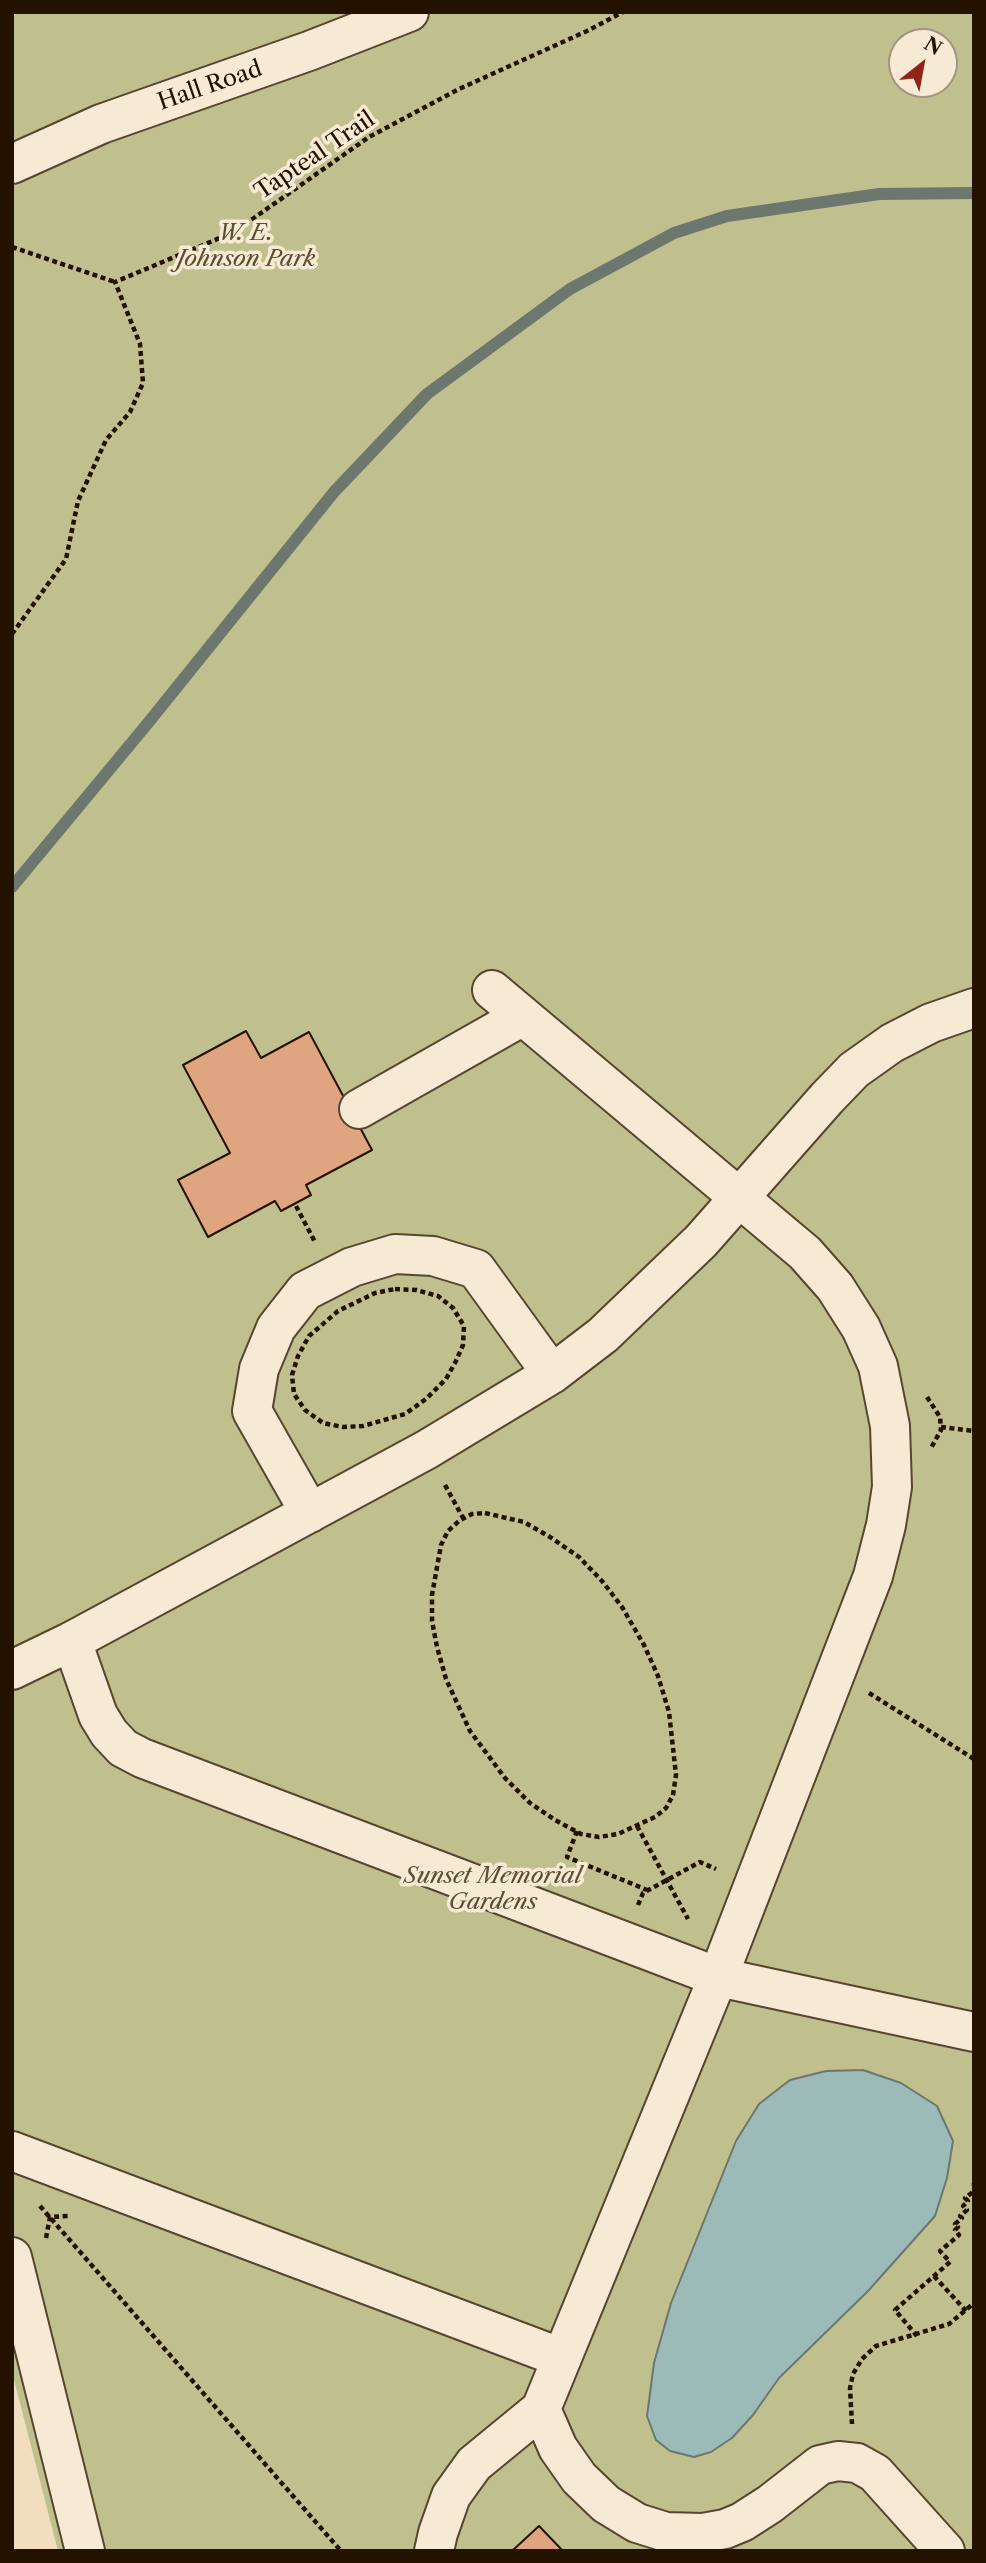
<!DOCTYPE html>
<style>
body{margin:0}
#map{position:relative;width:986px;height:2563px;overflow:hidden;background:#f1debf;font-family:"Libre Caslon Text",serif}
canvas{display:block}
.frame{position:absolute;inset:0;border:14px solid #241200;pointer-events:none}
.north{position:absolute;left:888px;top:28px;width:70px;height:70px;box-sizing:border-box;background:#f6ead5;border:2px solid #a29480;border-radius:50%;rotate:31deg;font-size:19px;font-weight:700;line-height:28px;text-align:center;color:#241200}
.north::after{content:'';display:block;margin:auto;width:24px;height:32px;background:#8f2418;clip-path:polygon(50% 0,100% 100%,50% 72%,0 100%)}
</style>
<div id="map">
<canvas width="986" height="2563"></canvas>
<div class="frame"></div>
<div class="north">N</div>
</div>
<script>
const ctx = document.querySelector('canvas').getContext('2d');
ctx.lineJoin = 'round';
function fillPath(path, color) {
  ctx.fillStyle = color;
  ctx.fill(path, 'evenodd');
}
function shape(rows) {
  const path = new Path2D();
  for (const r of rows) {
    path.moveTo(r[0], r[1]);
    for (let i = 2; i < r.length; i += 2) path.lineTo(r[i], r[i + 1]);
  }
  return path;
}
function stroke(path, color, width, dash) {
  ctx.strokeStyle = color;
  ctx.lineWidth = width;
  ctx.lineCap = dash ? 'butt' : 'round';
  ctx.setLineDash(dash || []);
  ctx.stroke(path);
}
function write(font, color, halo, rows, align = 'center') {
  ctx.font = font + ' "Libre Caslon Text",serif';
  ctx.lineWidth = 7;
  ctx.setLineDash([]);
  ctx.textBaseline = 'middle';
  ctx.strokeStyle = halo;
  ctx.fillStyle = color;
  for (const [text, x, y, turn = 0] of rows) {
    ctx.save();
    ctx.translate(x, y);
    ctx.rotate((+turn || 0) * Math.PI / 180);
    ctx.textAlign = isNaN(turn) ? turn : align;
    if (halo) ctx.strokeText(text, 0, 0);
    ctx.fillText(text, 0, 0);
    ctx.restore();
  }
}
fillPath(shape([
 [12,12,974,12,974,2551,58,2551,12,2372],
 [902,42,944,42,944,84,902,84]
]), '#c0c08e');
const water = shape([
 [863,2070,901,2083,937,2106,953,2141,947,2178,935,2216,868,2291,779,2378,753,2415,732,2438,711,2452,694,2457,670,2451,656,2440,647,2416,654,2363,671,2303,736,2141,759,2104,790,2080,826,2071,863,2070]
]);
fillPath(water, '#9cbbb8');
stroke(water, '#6c776e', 2);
stroke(shape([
 [12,887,148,723,334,492,427,394,570,289,674,233,727,216,879,194,974,193]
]), '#6c776e', 12);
const building = shape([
 [246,1031,261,1058,309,1032,372,1150,306,1185,311,1195,281,1211,275,1201,208,1237,178,1180,230,1153,183,1065,246,1031],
 [539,2526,563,2551,512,2551,539,2526]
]);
fillPath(building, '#dfa480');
stroke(building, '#241200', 2);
const minor = shape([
 [12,164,101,124,309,51,409,12],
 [492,990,805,1253,835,1287,861,1328,878,1366,890,1426,892,1487,886,1525,873,1576,718,1977,541,2409,558,2448,579,2478,606,2504,637,2523,666,2532,703,2533,725,2529,742,2522,770,2504,820,2465,838,2461,857,2463,875,2473,945,2551],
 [359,1109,523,1016],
 [310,1513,252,1411,259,1369,276,1328,305,1291,352,1267,395,1254,433,1256,476,1269,552,1374],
 [72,1641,98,1715,109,1733,123,1748,142,1758,718,1977,974,2032],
 [12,1670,72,1641,426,1450,552,1374,603,1335,701,1241,827,1098,854,1070,892,1043,931,1023,974,1008],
 [12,2151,562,2358],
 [12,2257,85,2551],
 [434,2551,438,2533,451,2496,474,2464,541,2409]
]);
stroke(minor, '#574530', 42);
stroke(shape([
 [12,247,115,282],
 [12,634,66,559,78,501,106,440,130,412,143,383,140,344,115,282,234,232,369,137,459,89,587,31,623,12],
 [296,1206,315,1242],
 [395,1289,416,1290,438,1296,453,1308,464,1326,463,1345,456,1361,446,1379,426,1399,405,1414,363,1426,343,1427,323,1423,305,1410,294,1394,292,1375,298,1356,309,1336,338,1311,375,1293,395,1289],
 [927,1397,940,1417,941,1430,931,1448],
 [941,1427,974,1431],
 [445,1485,463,1518],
 [485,1513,524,1522,550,1537,579,1557,602,1581,622,1607,644,1645,658,1676,669,1712,676,1775,673,1795,666,1808,655,1817,618,1834,599,1837,581,1834,555,1820,530,1803,505,1778,470,1731,446,1679,437,1647,432,1621,432,1595,441,1545,448,1531,460,1520,472,1514,485,1513],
 [869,1693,974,1759],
 [637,1826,688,1919],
 [577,1831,567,1857,647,1890],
 [638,1905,643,1893,700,1862,716,1869],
 [974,2183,974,2186],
 [40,2206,341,2551],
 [46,2238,50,2217,68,2216],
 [934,2276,966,2311],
 [917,2336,895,2310,950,2262,940,2251,959,2235,955,2230,958,2227,955,2224,962,2218,960,2216,967,2210,963,2206,968,2201,965,2198,974,2191],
 [852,2424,850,2388,853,2374,862,2359,876,2346,949,2324,974,2303]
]), '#241200', 4.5, [5, 3.5]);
stroke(minor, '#f6ead5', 38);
write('23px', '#241200', '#f6ead5', [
 ["Hall Road",210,86,-19],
 ["Tapteal Trail",315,156,-34]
]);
write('italic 23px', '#5b4f32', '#f6ead5', [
 ["W. E.",246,233],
 ["Johnson Park",246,259],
 ["Sunset Memorial",493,1876],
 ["Gardens",493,1902]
]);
</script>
